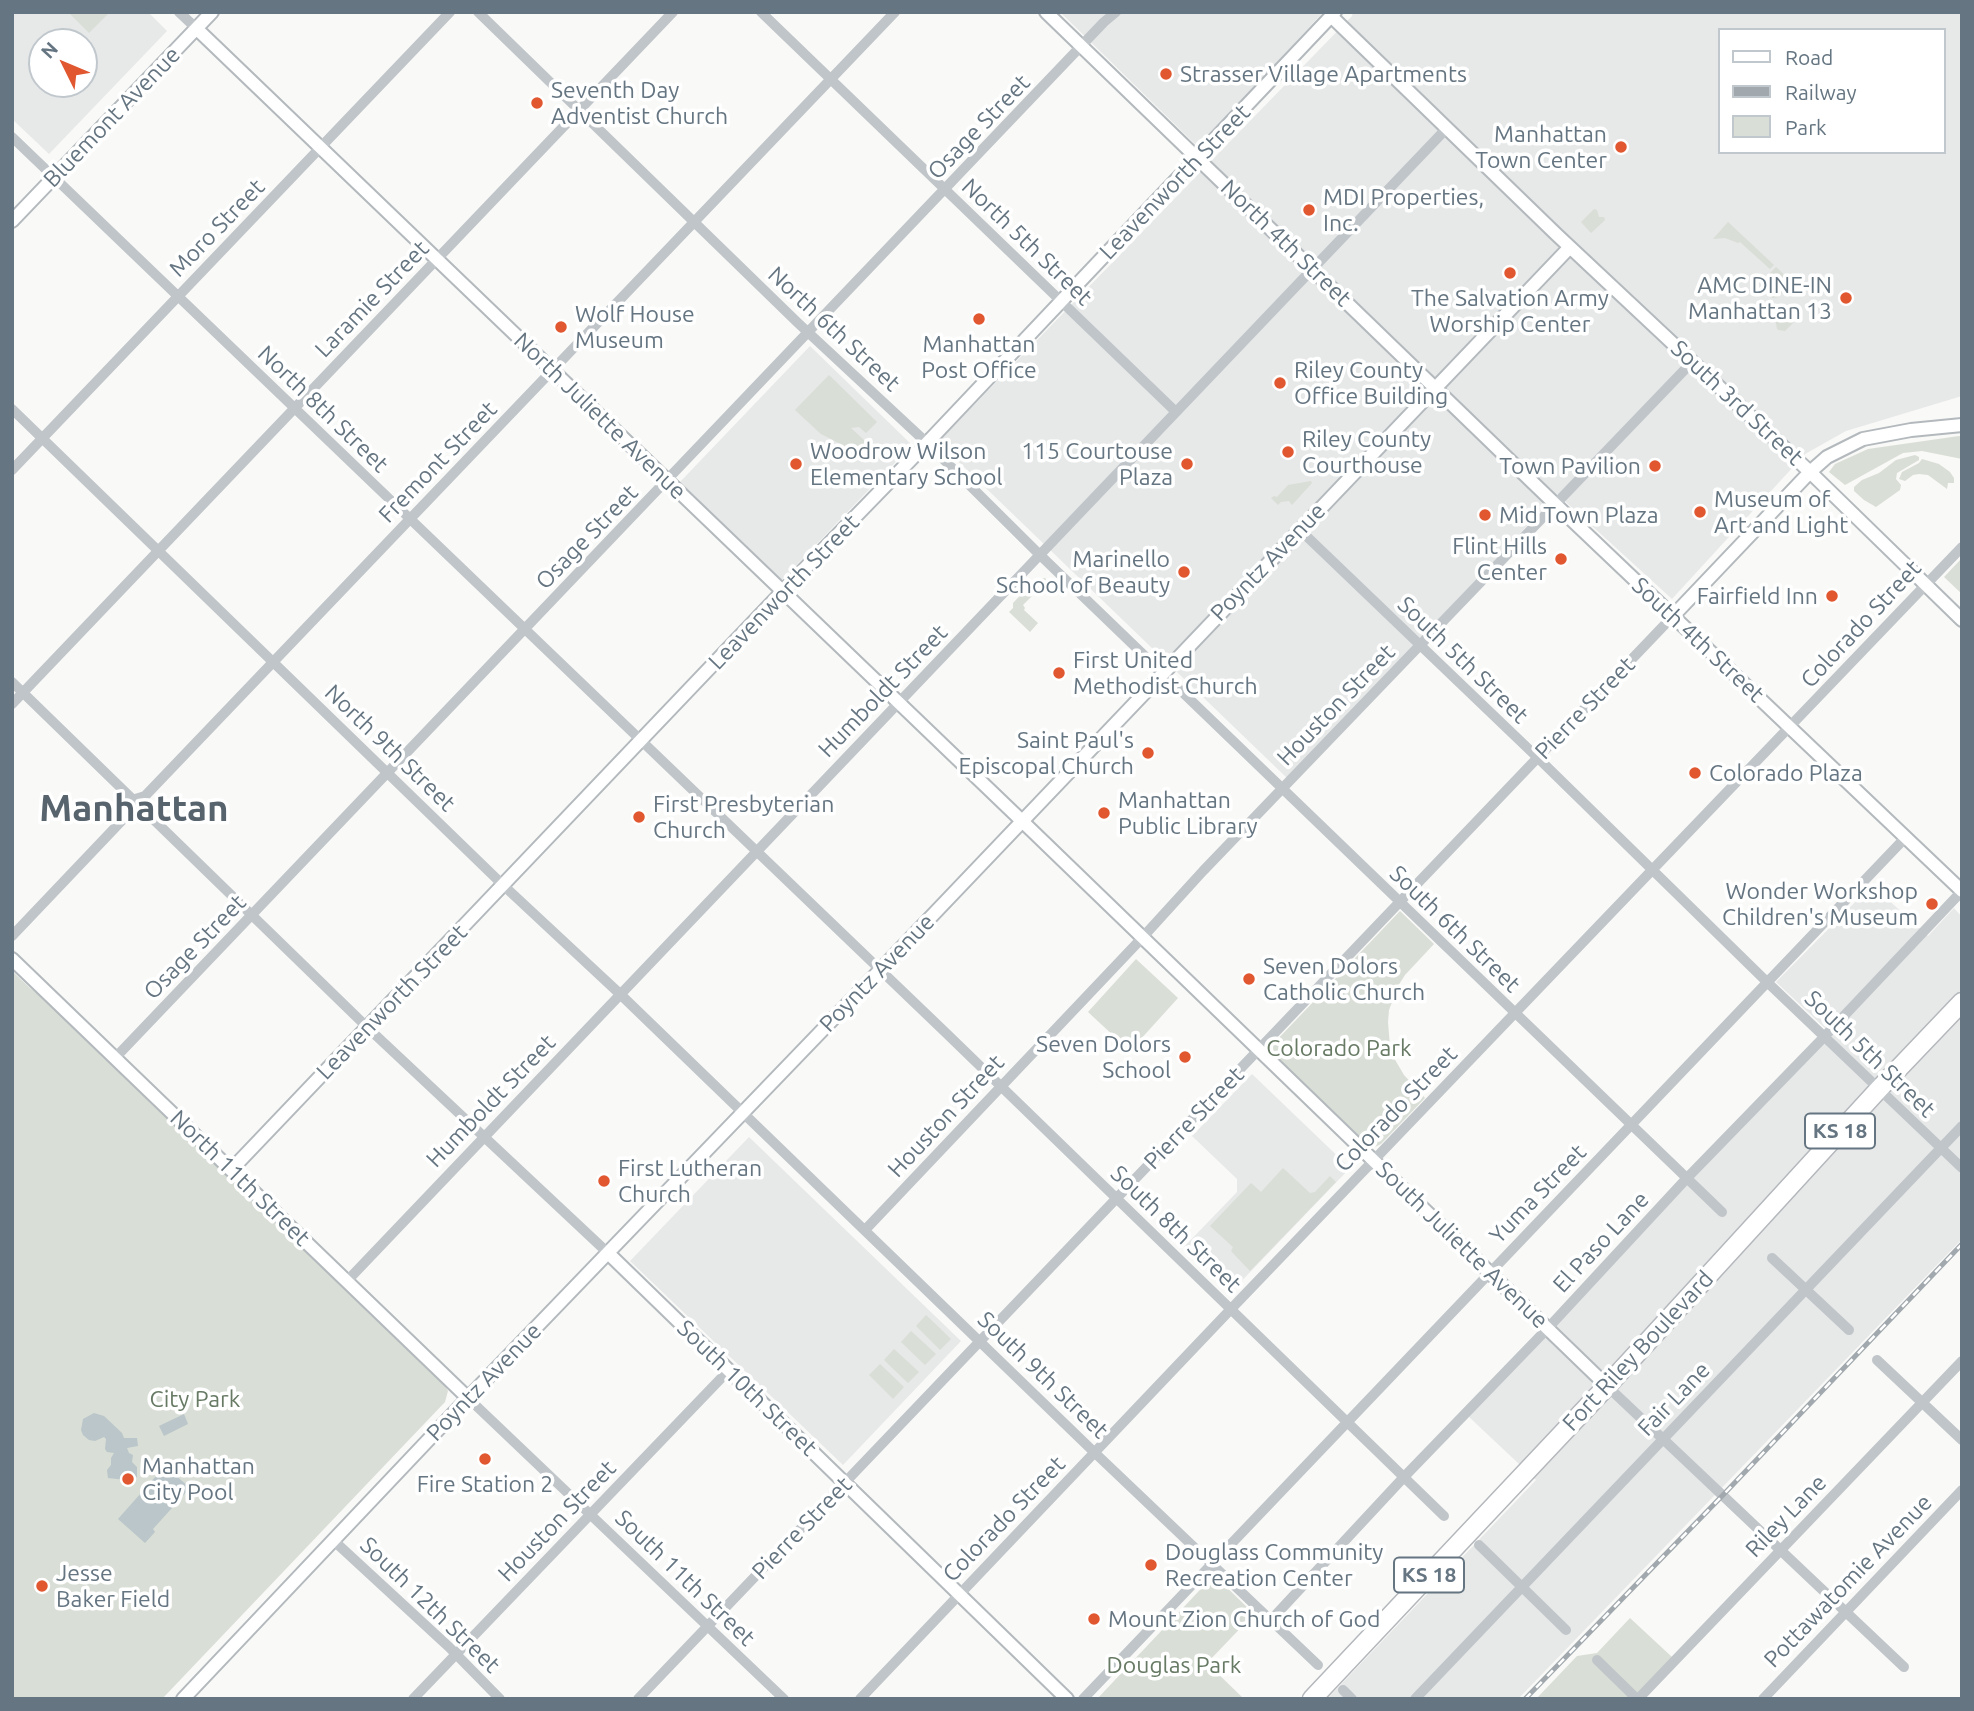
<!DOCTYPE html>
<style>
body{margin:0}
#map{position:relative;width:1974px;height:1711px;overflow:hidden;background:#f9f9f7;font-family:Ubuntu,sans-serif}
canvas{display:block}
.frame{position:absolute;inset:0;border:14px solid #657581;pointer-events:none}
.legend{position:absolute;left:1718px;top:28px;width:228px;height:126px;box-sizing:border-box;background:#fff;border:2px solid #c1c8cd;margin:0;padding:9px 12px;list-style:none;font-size:21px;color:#657581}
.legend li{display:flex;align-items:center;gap:14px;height:35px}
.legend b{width:35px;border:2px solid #c1c8cd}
.north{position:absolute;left:28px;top:28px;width:70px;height:70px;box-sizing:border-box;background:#fff;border:2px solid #c1c8cd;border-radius:50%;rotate:313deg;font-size:19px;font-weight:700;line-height:28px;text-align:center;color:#657581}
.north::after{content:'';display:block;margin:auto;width:24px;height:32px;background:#e05730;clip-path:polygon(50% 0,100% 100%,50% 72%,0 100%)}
</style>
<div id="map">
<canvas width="1974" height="1711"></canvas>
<div class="frame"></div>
<ul class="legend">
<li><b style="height:9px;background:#fff"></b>Road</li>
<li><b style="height:9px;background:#a2a9ae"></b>Railway</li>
<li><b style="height:19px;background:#d9ded6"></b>Park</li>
</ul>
<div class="north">N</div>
</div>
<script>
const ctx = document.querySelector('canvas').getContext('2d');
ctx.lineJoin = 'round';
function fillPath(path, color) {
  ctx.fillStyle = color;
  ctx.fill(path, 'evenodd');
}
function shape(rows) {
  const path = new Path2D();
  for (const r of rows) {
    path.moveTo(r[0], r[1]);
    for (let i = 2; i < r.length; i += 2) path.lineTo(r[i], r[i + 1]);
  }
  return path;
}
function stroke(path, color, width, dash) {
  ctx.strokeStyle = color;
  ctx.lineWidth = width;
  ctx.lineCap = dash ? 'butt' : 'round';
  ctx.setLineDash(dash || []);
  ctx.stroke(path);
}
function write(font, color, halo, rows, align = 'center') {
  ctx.font = font + ' Ubuntu,sans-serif';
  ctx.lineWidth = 7;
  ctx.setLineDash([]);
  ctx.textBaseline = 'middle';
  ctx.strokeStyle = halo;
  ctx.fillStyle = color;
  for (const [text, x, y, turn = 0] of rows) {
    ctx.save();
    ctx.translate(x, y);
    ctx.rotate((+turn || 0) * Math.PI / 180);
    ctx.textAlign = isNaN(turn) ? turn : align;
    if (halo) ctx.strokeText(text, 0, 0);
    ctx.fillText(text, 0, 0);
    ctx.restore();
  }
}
fillPath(shape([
 [12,12,148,12,167,31,49,154,12,119],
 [42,42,84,42,84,84,42,84],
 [1060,12,1323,12,1199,148],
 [1353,12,1962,12,1962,396,1846,431,1805,454,1672,599,1557,494,1288,779,938,442,1352,16],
 [1720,30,1944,30,1944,152,1720,152],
 [810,346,912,445,781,581,679,483],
 [1872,885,1928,936,1954,908,1962,917,1962,1239,1518,1699,1327,1699,1536,1480,1468,1416,1826,1029,1776,982],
 [1252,1074,1350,1168,1231,1292,1184,1247,1237,1192,1237,1179,1192,1136],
 [749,1137,961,1341,843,1465,630,1261]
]), '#e7e8e8');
fillPath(shape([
 [68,12,110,12,89,33],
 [1594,209,1597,210,1599,217,1604,217,1605,220,1591,233,1581,222],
 [1728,222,1774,265,1770,269,1740,242,1738,243,1725,238,1713,239],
 [1776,267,1792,282,1778,297,1772,298,1767,276],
 [1787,306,1799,317,1785,331,1779,330,1777,329,1774,311],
 [829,375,877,422,866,433,859,427,851,428,865,441,860,454,821,434,795,410],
 [1959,436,1962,437,1962,459,1922,451,1903,453,1845,485,1829,472,1835,464,1868,449],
 [1915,455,1919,457,1919,460,1897,473,1896,479,1901,485,1900,490,1876,507,1864,500,1854,491,1854,487,1862,480,1879,473,1896,460],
 [1922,459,1939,464,1950,472,1954,478,1954,483,1948,483,1947,489,1928,475,1919,474,1913,475,1905,481,1899,479,1902,472,1919,463],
 [1311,481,1312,483,1292,505,1289,501,1281,502,1278,505,1271,498,1274,496,1277,497,1288,485],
 [1962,558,1962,594,1944,577],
 [1045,578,1047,581,1023,605,1025,608,1024,610,1038,623,1030,632,1009,612,1013,608,1013,603,1036,579],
 [1400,911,1434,944,1405,975,1398,986,1389,1010,1388,1022,1390,1047,1394,1058,1404,1075,1425,1098,1381,1144,1375,1147,1368,1145,1275,1056,1272,1048,1274,1043],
 [1136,959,1178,998,1130,1051,1088,1012],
 [12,971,30,988,51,1004,286,1231,366,1310,444,1384,448,1391,445,1402,162,1699,12,1699],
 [1283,1168,1310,1193,1315,1192,1330,1176,1336,1182,1250,1271,1231,1251,1233,1247,1210,1226,1251,1183,1261,1192],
 [926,1315,951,1339,940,1350,916,1326],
 [911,1331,936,1354,925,1365,901,1342],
 [894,1349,919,1372,908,1383,884,1360],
 [880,1364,904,1387,893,1399,869,1375],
 [1214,1575,1254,1614,1207,1663,1244,1699,1097,1699],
 [1630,1618,1672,1657,1633,1699,1536,1699,1577,1656,1597,1653]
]), '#d9ded6');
fillPath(shape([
 [94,1413,104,1416,122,1433,124,1438,137,1438,138,1446,127,1448,129,1453,133,1455,132,1462,137,1467,137,1477,126,1480,108,1478,107,1470,111,1465,111,1458,114,1453,107,1452,105,1449,106,1439,104,1437,95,1441,89,1440,83,1435,81,1430,83,1419],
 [184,1414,188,1424,164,1436,159,1426],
 [165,1466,190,1488,153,1529,155,1532,145,1543,118,1519]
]), '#bac6ca');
const secondary = shape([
 [1046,12,1555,504,1962,891],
 [1331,16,1556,234,1810,472,1962,620],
 [197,29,1022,821,1607,1386],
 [12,221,212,12],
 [1673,616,1810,472,1827,457,1863,439,1911,430,1962,425],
 [12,959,468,1398],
 [231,1170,783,591,927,443,1335,12],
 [608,1253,1067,1699],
 [183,1699,468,1398,886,964,1570,247]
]);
const highway = shape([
 [1312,1699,1607,1386,1879,1089,1962,1002]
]);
stroke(secondary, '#b3b9bd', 16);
stroke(highway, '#b4b8bc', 21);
stroke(shape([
 [179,12,197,29],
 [478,12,798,323,927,443,1040,555,1722,1212],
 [761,12,1176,412],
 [12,137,945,1032,1444,1516],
 [12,409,503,885,620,994,1094,1452,1318,1665],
 [12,470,450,12],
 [1299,529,1538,758,1767,982,1962,1168],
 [12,682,368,1028,608,1253],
 [12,704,673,12],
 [12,936,129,813,132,800,145,796,895,12],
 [115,1058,1104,22,1116,12],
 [865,1230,1142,938,1203,871,1693,361],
 [1772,1258,1849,1330],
 [347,1281,1447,128],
 [1877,1360,1962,1440],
 [1607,1386,1904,1667],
 [468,1398,784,1699],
 [333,1540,449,1647,500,1699],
 [1479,1545,1566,1630],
 [1271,1620,1404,1477,1548,1328,1687,1178,1824,1037,1962,891],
 [1597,1660,1637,1699],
 [1343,1690,1352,1699],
 [413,1699,729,1370],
 [638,1699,1673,616],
 [860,1699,1231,1309,1962,547],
 [1083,1699,1905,838],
 [1415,1699,1962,1126],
 [1638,1699,1962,1361],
 [1763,1699,1962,1490]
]), '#c0c5c9', 10);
stroke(secondary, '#fff', 12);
stroke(highway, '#fff', 18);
const rail = shape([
 [1525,1699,1723,1495,1962,1244]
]);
stroke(rail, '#a2a9ae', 5);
stroke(rail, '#fff', 2.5, [8]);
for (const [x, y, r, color] of [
 [1166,74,7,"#e05730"],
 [537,103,7,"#e05730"],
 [1621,147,7,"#e05730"],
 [1309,210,7,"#e05730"],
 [1510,273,7,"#e05730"],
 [1846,298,7,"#e05730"],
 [979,319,7,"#e05730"],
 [561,327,7,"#e05730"],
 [1280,383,7,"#e05730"],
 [1288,452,7,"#e05730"],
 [796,464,7,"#e05730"],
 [1187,464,7,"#e05730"],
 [1655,466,7,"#e05730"],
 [1700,512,7,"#e05730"],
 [1485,515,7,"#e05730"],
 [1561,559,7,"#e05730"],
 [1184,572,7,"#e05730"],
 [1832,596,7,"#e05730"],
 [1059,673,7,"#e05730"],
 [1148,753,7,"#e05730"],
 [1695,773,7,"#e05730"],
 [1104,813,7,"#e05730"],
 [639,817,7,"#e05730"],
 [1932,904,7,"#e05730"],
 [1249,979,7,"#e05730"],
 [1185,1057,7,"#e05730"],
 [604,1181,7,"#e05730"],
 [485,1459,7,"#e05730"],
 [128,1479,7,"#e05730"],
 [1151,1565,7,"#e05730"],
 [42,1586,7,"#e05730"],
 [1094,1619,7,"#e05730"]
]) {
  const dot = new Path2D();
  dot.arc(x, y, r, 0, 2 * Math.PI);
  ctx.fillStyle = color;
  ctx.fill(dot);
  stroke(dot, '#fff', 2.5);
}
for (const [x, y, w] of [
 [1840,1131,70],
 [1429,1575,70]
]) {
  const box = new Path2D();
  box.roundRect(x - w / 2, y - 17.5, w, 35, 5);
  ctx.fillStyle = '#fff';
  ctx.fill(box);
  stroke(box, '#657581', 2);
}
write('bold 21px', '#657581', null, [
 ["KS 18",1840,1131],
 ["KS 18",1429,1575]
]);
write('23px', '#657581', '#fff', [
 ["Strasser Village Apartments",1180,74],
 ["Seventh Day",551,90],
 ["Adventist Church",551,116],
 ["Manhattan",1607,134,"right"],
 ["Town Center",1607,160,"right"],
 ["MDI Properties,",1323,197],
 ["Inc.",1323,223],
 ["AMC DINE-IN",1832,285,"right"],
 ["Manhattan 13",1832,311,"right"],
 ["The Salvation Army",1510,298,"center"],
 ["Worship Center",1510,324,"center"],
 ["Wolf House",575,314],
 ["Museum",575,340],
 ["Manhattan",979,344,"center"],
 ["Post Office",979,370,"center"],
 ["Riley County",1294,370],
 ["Office Building",1294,396],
 ["Riley County",1302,439],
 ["Courthouse",1302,465],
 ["Woodrow Wilson",810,451],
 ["Elementary School",810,477],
 ["115 Courtouse",1173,451,"right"],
 ["Plaza",1173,477,"right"],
 ["Town Pavilion",1641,466,"right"],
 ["Museum of",1714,499],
 ["Art and Light",1714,525],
 ["Mid Town Plaza",1499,515],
 ["Flint Hills",1547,546,"right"],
 ["Center",1547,572,"right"],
 ["Marinello",1170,559,"right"],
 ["School of Beauty",1170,585,"right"],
 ["Fairfield Inn",1818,596,"right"],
 ["First United",1073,660],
 ["Methodist Church",1073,686],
 ["Saint Paul's",1134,740,"right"],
 ["Episcopal Church",1134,766,"right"],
 ["Colorado Plaza",1709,773],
 ["Manhattan",1118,800],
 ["Public Library",1118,826],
 ["First Presbyterian",653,804],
 ["Church",653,830],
 ["Wonder Workshop",1918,891,"right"],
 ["Children's Museum",1918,917,"right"],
 ["Seven Dolors",1263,966],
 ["Catholic Church",1263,992],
 ["Seven Dolors",1171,1044,"right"],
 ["School",1171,1070,"right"],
 ["First Lutheran",618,1168],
 ["Church",618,1194],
 ["Manhattan",142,1466],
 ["City Pool",142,1492],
 ["Fire Station 2",485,1484,"center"],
 ["Douglass Community",1165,1552],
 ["Recreation Center",1165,1578],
 ["Jesse",56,1573],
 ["Baker Field",56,1599],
 ["Mount Zion Church of God",1108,1619]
], 'left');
write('23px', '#657581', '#fff', [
 ["Bluemont Avenue",112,117,-46],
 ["Osage Street",979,127,-46],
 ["Leavenworth Street",1175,182,-46],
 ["Moro Street",217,228,-46],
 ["North 5th Street",1027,242,44],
 ["North 4th Street",1286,243,44],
 ["Laramie Street",372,299,-46],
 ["North 6th Street",834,329,43],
 ["South 3rd Street",1737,403,43],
 ["North 8th Street",323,409,44],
 ["North Juliette Avenue",600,416,44],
 ["Fremont Street",438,462,-46],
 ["Osage Street",587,537,-46],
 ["Poyntz Avenue",1268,562,-46],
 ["Leavenworth Street",784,592,-46],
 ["Colorado Street",1861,624,-47],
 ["South 4th Street",1698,640,43],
 ["South 5th Street",1463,660,44],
 ["Humboldt Street",883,691,-46],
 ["Houston Street",1336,705,-46],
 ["Pierre Street",1585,708,-46],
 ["North 9th Street",390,748,44],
 ["South 6th Street",1455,929,44],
 ["Osage Street",195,947,-46],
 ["Poyntz Avenue",877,973,-46],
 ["Leavenworth Street",392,1002,-46],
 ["South 5th Street",1870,1054,44],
 ["Humboldt Street",491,1101,-46],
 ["Colorado Street",1396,1109,-46],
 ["Houston Street",946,1116,-47],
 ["Pierre Street",1194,1118,-46],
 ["North 11th Street",240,1178,44],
 ["Yuma Street",1538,1194,-46],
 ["South 8th Street",1176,1229,44],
 ["El Paso Lane",1601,1242,-47],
 ["South Juliette Avenue",1462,1245,44],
 ["Fort Riley Boulevard",1638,1351,-47],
 ["South 9th Street",1043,1375,44],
 ["Poyntz Avenue",484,1382,-46],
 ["South 10th Street",747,1388,44],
 ["Fair Lane",1674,1399,-46],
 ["Riley Lane",1786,1516,-46],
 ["Colorado Street",1004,1519,-46],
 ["Houston Street",557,1521,-46],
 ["Pierre Street",802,1528,-46],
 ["South 11th Street",685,1578,44],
 ["Pottawatomie Avenue",1848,1581,-46],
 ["South 12th Street",430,1605,44]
]);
write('23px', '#677a64', '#fff', [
 ["Colorado Park",1339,1048],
 ["City Park",195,1399],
 ["Douglas Park",1174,1665]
]);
write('bold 37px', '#57636d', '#fff', [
 ["Manhattan",134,809]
]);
</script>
